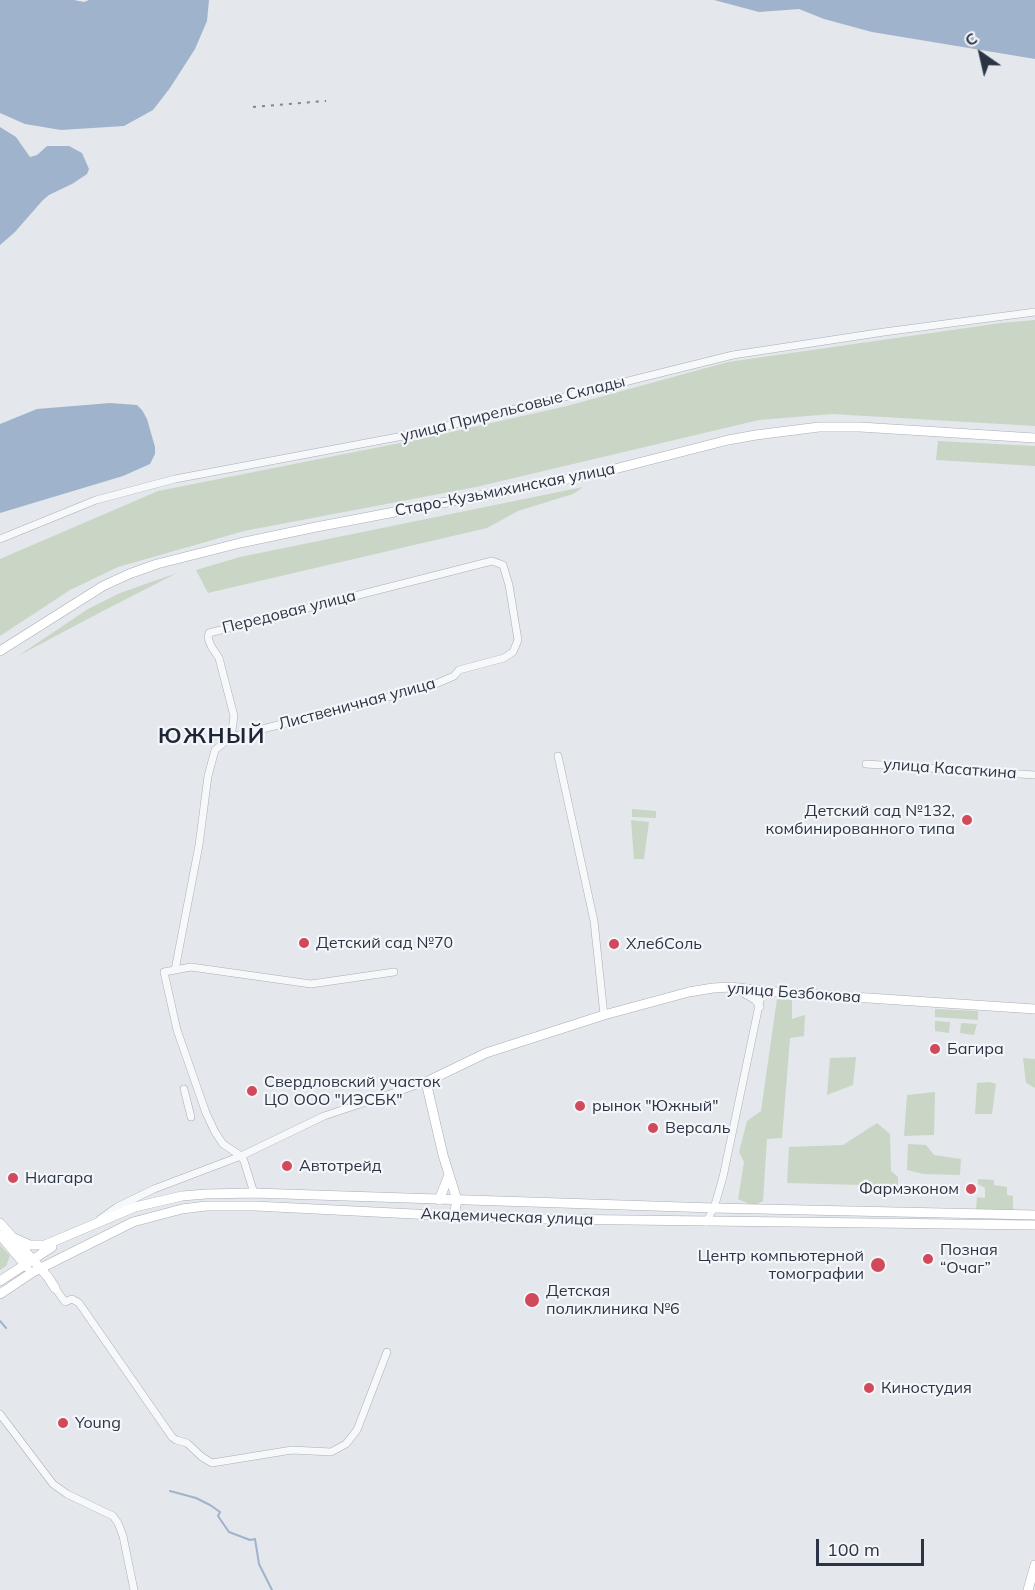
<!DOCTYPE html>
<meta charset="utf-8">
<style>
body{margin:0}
#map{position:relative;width:1035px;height:1590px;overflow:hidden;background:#e4e7ec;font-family:Mulish,sans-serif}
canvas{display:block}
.north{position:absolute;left:951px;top:24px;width:60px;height:60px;-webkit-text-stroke:4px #f4f6f9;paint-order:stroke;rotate:326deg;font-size:16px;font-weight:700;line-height:24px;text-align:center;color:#2b3445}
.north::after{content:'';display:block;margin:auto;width:21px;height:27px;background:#2b3445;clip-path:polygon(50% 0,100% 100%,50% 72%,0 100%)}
.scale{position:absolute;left:816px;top:1539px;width:108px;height:27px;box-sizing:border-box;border:3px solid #2b3445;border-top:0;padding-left:8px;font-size:18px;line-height:21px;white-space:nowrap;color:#2b3445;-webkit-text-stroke:4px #f4f6f9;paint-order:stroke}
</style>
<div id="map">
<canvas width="1035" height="1590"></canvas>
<div class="north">С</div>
<div class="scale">100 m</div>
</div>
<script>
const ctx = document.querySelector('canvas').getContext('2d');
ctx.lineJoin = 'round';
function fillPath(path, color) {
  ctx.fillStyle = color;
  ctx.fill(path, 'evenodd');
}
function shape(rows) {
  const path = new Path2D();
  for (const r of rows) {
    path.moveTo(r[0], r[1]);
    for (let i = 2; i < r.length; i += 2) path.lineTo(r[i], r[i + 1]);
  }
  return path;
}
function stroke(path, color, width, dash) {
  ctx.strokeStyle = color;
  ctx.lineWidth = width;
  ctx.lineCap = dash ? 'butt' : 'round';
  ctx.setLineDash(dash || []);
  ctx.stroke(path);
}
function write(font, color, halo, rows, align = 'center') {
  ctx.font = font + ' Mulish,sans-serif';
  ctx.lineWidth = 4.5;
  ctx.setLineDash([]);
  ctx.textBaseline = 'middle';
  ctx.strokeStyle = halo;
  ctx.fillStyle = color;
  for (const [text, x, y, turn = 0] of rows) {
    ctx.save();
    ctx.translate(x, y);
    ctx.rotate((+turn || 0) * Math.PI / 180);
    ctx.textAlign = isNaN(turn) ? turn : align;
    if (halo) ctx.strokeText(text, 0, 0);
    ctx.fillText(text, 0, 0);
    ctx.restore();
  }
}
fillPath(shape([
 [1035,320,1035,426,832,414,759,420,476,487,244,531,118,567,70,590,0,636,0,559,158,491,420,439,567,406,728,362,1001,323],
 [938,441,1035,446,1035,466,936,460],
 [583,487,573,494,518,511,487,528,208,593,196,570,240,557],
 [177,573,101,612,18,656,88,609,120,593],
 [632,809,656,811,656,818,632,817],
 [631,820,649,822,644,859,634,859],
 [777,999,792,1000,792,1019,805,1015,804,1036,790,1038,782,1138,767,1139,763,1201,754,1206,738,1199,744,1162,739,1152,747,1121,761,1111],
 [935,1009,978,1011,978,1020,935,1017],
 [935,1021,950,1022,949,1033,935,1031],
 [961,1023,977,1024,974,1035,960,1033],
 [856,1057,853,1085,827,1095,830,1058],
 [1023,1058,1035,1059,1035,1088,1026,1083],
 [989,1082,996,1084,992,1114,975,1114,977,1083],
 [935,1092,934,1135,904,1136,907,1095],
 [877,1123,890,1134,891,1171,898,1177,898,1186,787,1183,789,1147,843,1145],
 [908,1144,926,1145,934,1155,961,1159,960,1175,923,1174,907,1170],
 [978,1179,994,1180,994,1185,1007,1187,1007,1195,1013,1196,1013,1210,976,1210,977,1197,985,1198,985,1188,978,1184],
 [0,1245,10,1256,6,1266,0,1270]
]), '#c9d6c5');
fillPath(shape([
 [0,0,74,0,84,2,89,0,209,0,207,21,195,49,170,88,153,110,124,126,61,130,25,124,0,113],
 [714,0,1035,0,1035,59,872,32,824,19,799,9,759,12],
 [0,127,16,137,30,157,37,155,47,146,69,146,82,153,89,169,87,174,72,184,49,195,42,201,15,232,0,245],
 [110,403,137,405,142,410,147,419,155,447,155,454,150,464,123,476,0,513,0,424,37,409]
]), '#9fb4cc');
stroke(shape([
 [0,1321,6,1328],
 [170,1491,196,1498,210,1505,220,1512,218,1516,229,1532,250,1540,255,1539,259,1564,272,1590]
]), '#9fb4cc', 2);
const street = shape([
 [0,539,96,500,175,479,419,433,733,355,884,332,1035,312],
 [558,756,594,921,604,1015],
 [866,764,1035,775],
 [175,970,199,845,208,776,215,750,231,737,234,716,219,658,211,646,208,638,209,633,492,561,503,565,509,585,518,640,513,652,504,658,459,670,454,676,431,686,231,737],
 [738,990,755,1000,760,1007],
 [184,1089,191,1117],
 [254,1193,244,1161,241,1156,223,1144,215,1132,206,1113,177,1030,164,972,191,967,311,984,394,972],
 [100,1219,117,1207,154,1189,241,1156,324,1116,426,1082],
 [706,1222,714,1208,723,1177,762,991],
 [55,1288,65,1302,72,1299,79,1303,172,1437,176,1440,187,1443,202,1457,212,1463,292,1450,331,1452,346,1444,357,1430,387,1352],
 [0,1414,53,1484,67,1494,113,1516,118,1523,123,1536,134,1590]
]);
const secondary = shape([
 [0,651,103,586,129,574,157,564,240,543,316,527,599,473,728,440,756,435,819,427,860,427,1035,438],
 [439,1200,449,1175],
 [454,1216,457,1200,443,1155,426,1082,486,1053,604,1015,689,992,713,988,730,987,762,991,1035,1009],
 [0,1223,48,1277,55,1288],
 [0,1235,27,1267],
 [12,1237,30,1245,45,1245,135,1207,182,1196,206,1194,254,1193,714,1208,1035,1215],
 [0,1281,52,1247],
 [0,1294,33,1272,133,1222,182,1209,206,1206,255,1206,454,1216,546,1219,1035,1225],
 [1028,1590,1035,1565]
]);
stroke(street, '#a9aeb7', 8);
stroke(secondary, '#a9aeb7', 10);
stroke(street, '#f7f8fa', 7);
stroke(secondary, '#fff', 9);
stroke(shape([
 [253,107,326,101]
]), '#7d8696', 2, [3, 6]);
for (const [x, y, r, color] of [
 [967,820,6,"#d1495b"],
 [304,943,6,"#d1495b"],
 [614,944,6,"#d1495b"],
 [935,1049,6,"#d1495b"],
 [252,1091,6,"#d1495b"],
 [580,1106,6,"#d1495b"],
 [653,1128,6,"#d1495b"],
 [287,1166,6,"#d1495b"],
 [13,1178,6,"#d1495b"],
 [971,1189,6,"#d1495b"],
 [928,1259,6,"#d1495b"],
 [878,1265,8,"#d1495b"],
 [532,1300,8,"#d1495b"],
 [869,1388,6,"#d1495b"],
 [63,1423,6,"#d1495b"]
]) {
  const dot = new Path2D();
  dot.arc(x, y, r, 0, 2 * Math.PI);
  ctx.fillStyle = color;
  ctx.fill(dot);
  stroke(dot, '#f4f6f9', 2);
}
write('16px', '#2b3445', '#f4f6f9', [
 ["улица Прирельсовые Склады",513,409,-14],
 ["Старо-Кузьмихинская улица",505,490,-11],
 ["Передовая улица",289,612,-14],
 ["Лиственичная улица",357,704,-15],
 ["улица Касаткина",950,769,4],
 ["улица Безбокова",794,993,4],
 ["Академическая улица",507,1217,2]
]);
write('16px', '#2b3445', '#f4f6f9', [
 ["Детский сад №132,",955,811,"right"],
 ["комбинированного типа",955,829,"right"],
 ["Детский сад №70",316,943],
 ["ХлебСоль",626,944],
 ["Багира",947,1049],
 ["Свердловский участок",264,1082],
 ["ЦО ООО \"ИЭСБК\"",264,1100],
 ["рынок \"Южный\"",592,1106],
 ["Версаль",665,1128],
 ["Автотрейд",299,1166],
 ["Ниагара",25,1178],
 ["Фармэконом",959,1189,"right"],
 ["Позная",940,1250],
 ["“Очаг”",940,1268],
 ["Центр компьютерной",864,1256,"right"],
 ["томографии",864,1274,"right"],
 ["Детская",546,1291],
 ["поликлиника №6",546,1309],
 ["Киностудия",881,1388],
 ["Young",75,1423]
], 'left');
ctx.letterSpacing = '1.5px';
write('bold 22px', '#1d2536', '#f4f6f9', [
 ["ЮЖНЫЙ",212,736]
]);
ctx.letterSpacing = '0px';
</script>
